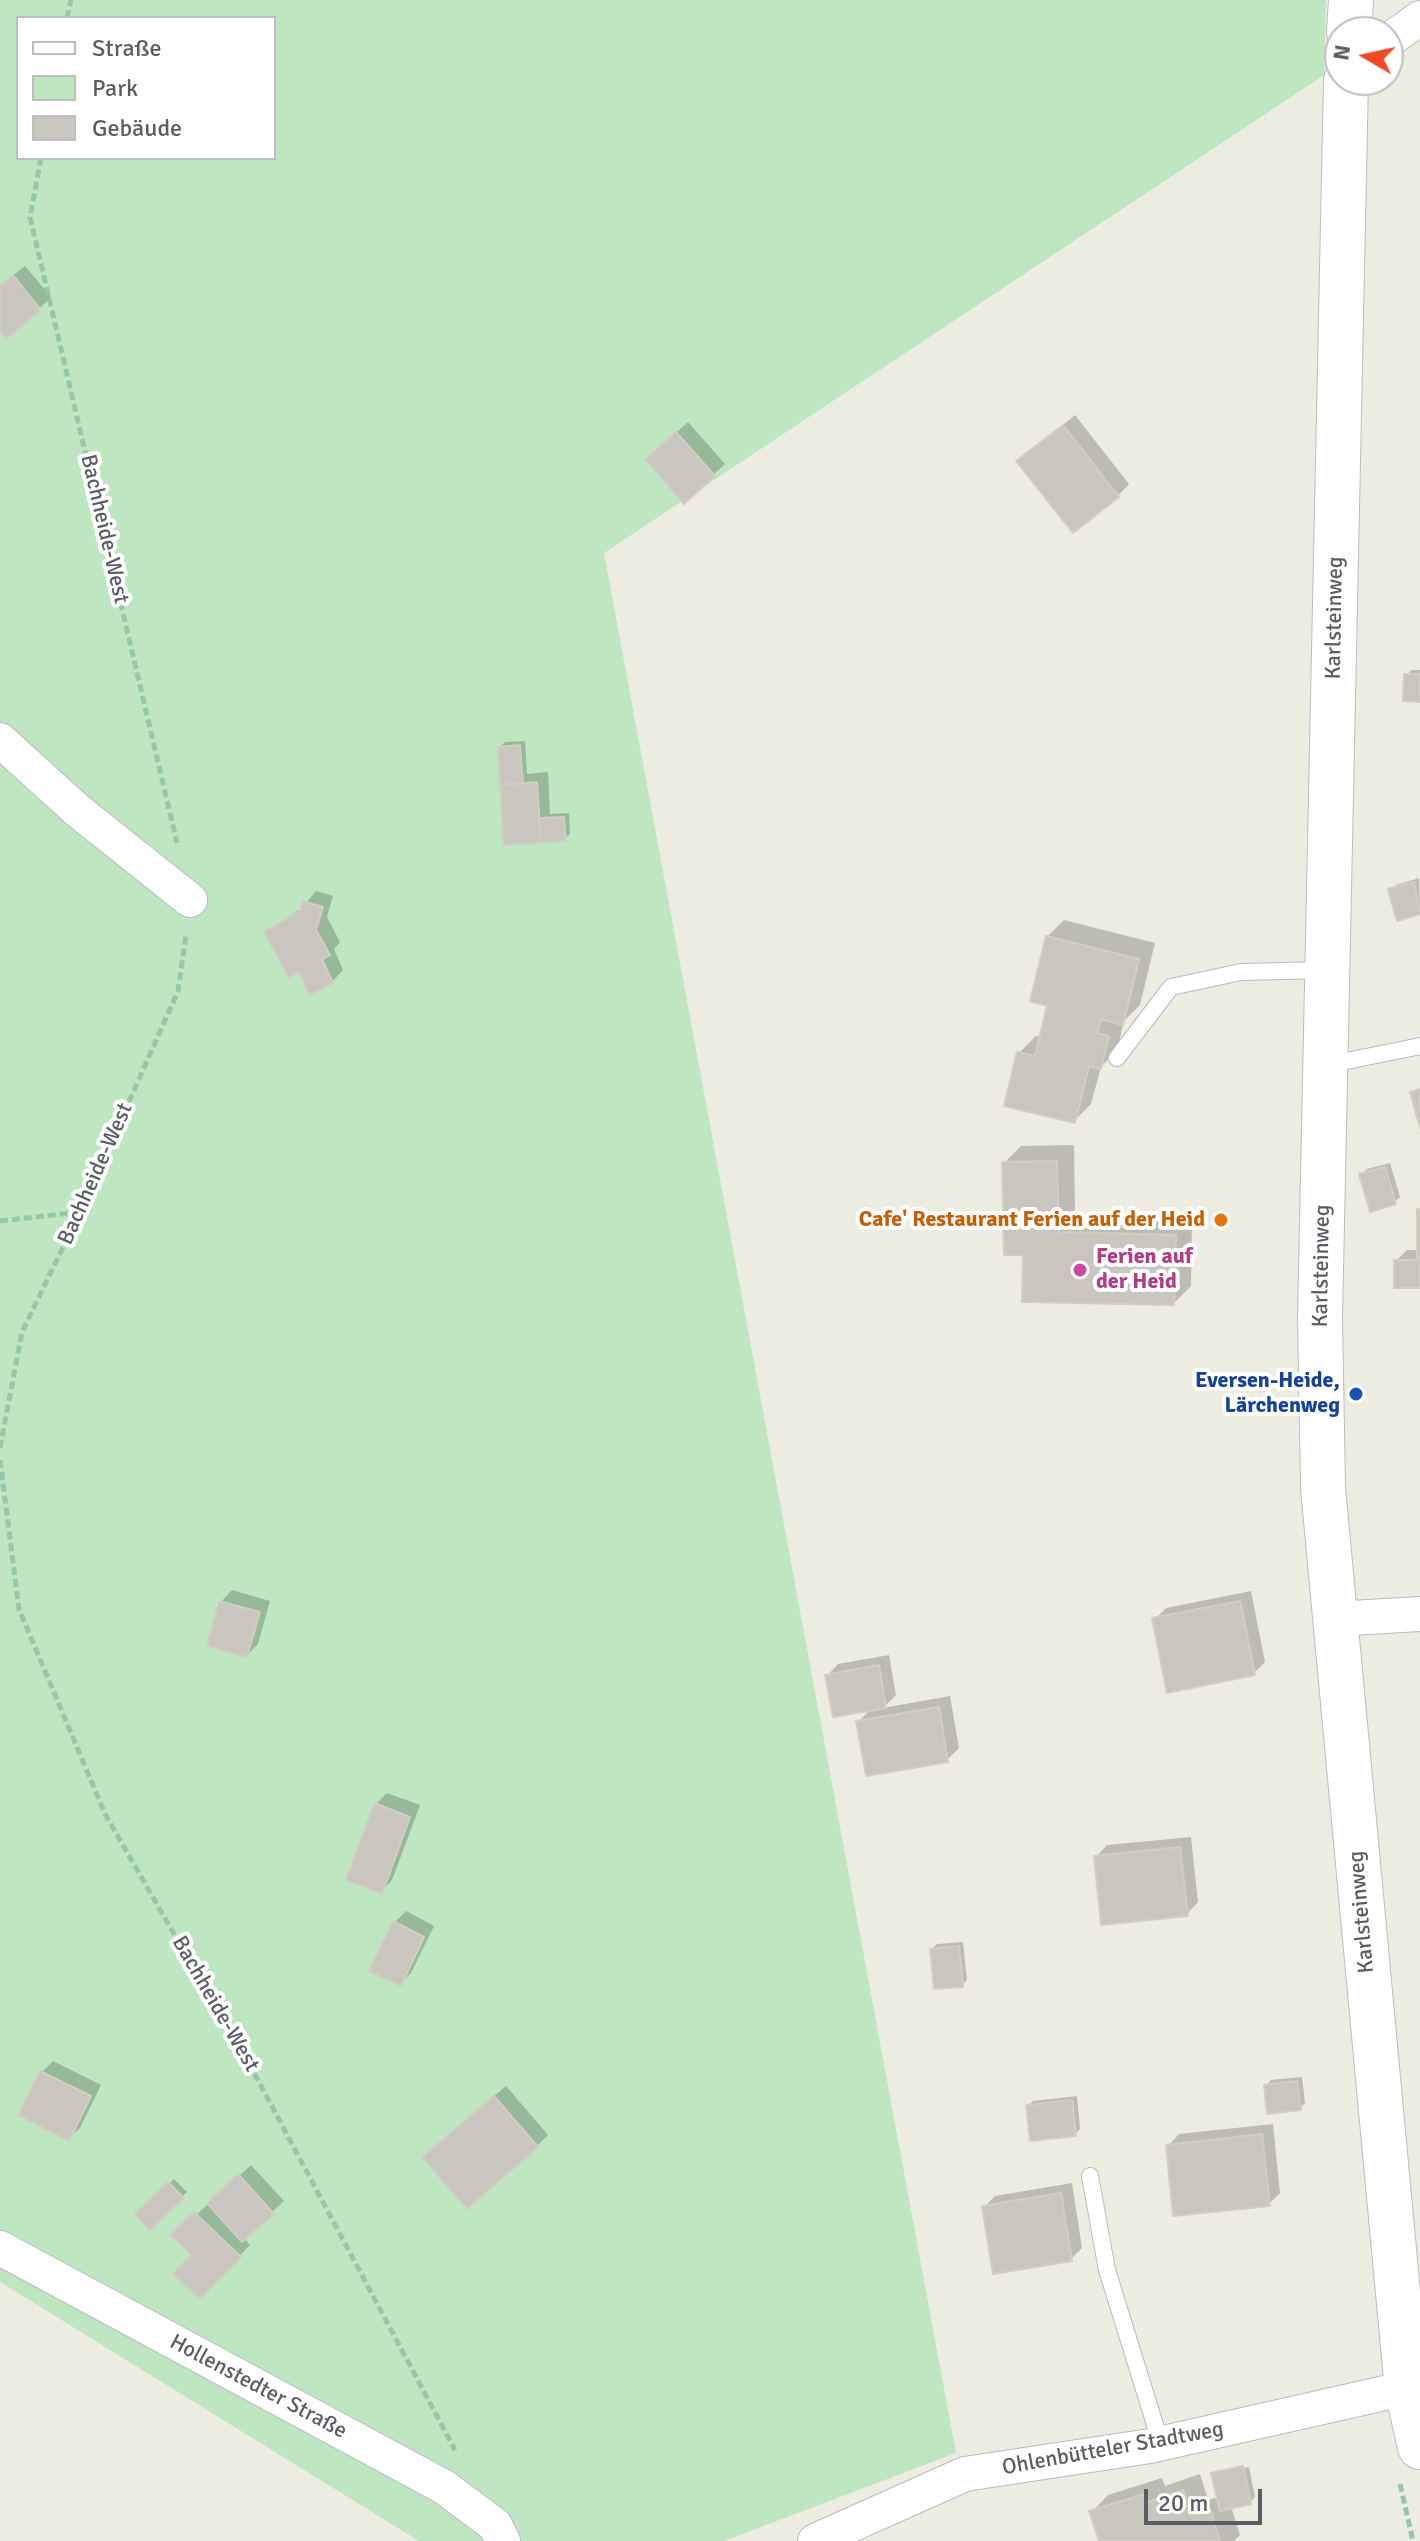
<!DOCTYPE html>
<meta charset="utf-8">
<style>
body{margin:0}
#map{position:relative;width:1420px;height:2541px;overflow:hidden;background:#edece1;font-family:Signika,sans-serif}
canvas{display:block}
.legend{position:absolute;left:16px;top:16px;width:260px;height:144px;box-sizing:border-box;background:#fff;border:2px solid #bdbec1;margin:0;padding:10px 14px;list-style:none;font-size:24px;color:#5a5d63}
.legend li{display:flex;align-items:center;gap:16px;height:40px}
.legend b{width:40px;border:2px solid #bdbec1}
.north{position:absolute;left:1324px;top:16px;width:80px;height:80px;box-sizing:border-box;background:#fff;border:2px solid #bdbec1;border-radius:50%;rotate:279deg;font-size:22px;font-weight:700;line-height:32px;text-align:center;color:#5a5d63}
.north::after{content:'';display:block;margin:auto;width:28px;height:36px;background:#ee4a27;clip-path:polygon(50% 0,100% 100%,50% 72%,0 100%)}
.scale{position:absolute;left:1144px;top:2489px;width:118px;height:36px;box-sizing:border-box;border:4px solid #5a5d63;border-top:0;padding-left:10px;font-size:24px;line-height:28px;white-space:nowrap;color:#5a5d63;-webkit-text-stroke:6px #fff;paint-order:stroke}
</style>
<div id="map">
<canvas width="1420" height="2541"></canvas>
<ul class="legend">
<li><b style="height:10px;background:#fff"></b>Straße</li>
<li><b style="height:22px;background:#bde6c1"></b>Park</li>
<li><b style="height:22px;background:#c8c6bf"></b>Gebäude</li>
</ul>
<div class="north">N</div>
<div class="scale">20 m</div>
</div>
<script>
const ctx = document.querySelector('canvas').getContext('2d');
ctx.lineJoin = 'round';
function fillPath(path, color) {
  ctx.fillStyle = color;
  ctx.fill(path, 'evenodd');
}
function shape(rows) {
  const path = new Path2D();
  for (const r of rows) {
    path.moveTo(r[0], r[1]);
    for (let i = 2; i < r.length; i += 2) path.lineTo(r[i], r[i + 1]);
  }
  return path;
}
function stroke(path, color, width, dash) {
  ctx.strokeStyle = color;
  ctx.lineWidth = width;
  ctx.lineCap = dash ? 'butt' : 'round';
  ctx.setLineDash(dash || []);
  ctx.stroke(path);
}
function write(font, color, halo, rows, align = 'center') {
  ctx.font = font + ' Signika,sans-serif';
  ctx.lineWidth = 8;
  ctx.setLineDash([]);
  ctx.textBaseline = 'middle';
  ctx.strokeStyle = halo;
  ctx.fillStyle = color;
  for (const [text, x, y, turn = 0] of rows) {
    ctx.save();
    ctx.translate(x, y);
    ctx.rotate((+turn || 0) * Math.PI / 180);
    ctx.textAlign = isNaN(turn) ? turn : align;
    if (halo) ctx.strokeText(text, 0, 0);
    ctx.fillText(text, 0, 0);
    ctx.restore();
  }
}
fillPath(shape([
 [0,0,1326,0,1324,75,604,553,956,2453,724,2541,419,2541,0,2282],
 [18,18,274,18,274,158,18,158]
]), '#bde6c1');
fillPath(shape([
 [25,266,51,297,40,308,0,329,0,286],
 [1075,415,1129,484,1118,496,1019,461],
 [688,422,725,464,684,501,659,448],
 [1412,670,1420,670,1420,700,1406,675],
 [525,741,527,774,548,772,550,814,569,813,570,834,565,839,506,843,500,747,505,742],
 [1419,878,1420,912,1398,918,1391,890,1396,885],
 [316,891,333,896,327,917,340,942,334,949,343,970,332,982,300,970,266,932,302,908],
 [1064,920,1155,943,1140,1005,1124,1021,1117,1050,1101,1067,1091,1104,1074,1121,1019,1053,1036,1036,1041,1037,1050,1004,1047,937],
 [1074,1145,1075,1216,1192,1219,1191,1286,1174,1303,1025,1253,1004,1163,1021,1146],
 [1390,1163,1400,1197,1395,1202,1362,1174,1367,1169],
 [1420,1208,1420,1286,1396,1261,1407,1250,1419,1250],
 [232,1590,270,1601,258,1644,247,1655,221,1602],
 [1251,1591,1265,1662,1254,1673,1155,1619,1166,1608],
 [889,1655,896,1695,883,1708,950,1696,959,1748,947,1760,858,1722,872,1708,827,1676,838,1664],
 [387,1793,420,1805,392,1880,381,1892,376,1804],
 [1191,1837,1198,1902,1187,1914,1096,1857,1107,1845],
 [406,1911,434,1926,411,1973,400,1984,395,1922],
 [963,1942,967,1980,962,1985,932,1949,937,1944],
 [53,2061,101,2085,80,2128,68,2139,21,2115,42,2072],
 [1302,2077,1305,2103,1300,2108,1266,2086,1271,2080],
 [506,2086,548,2135,537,2146,436,2146],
 [1077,2096,1080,2129,1075,2134,1028,2106,1033,2101],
 [1273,2124,1280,2193,1269,2204,1168,2146,1179,2134],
 [251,2165,284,2201,244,2238,250,2245,200,2297,194,2254,174,2235],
 [174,2179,187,2192,150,2227,138,2214],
 [1072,2183,1082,2248,1071,2259,984,2207,995,2196],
 [1249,2467,1255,2497,1250,2502,1231,2506,1240,2535,1234,2541,1101,2541,1092,2512,1108,2495,1162,2478,1165,2486,1200,2474,1208,2500,1219,2497,1213,2473,1217,2470,1217,2474]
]), '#0003');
const building = shape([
 [13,275,41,310,6,339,0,332,0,286,13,275],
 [1063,425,1119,497,1073,533,1016,461,1063,425],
 [676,432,715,476,684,504,645,459,676,432],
 [1404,674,1420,674,1420,702,1403,701,1404,674],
 [520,745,523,783,500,785,498,747,520,745],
 [537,782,541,843,504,845,500,785,537,782],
 [564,817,566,841,541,843,539,818,564,817],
 [1414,882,1420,914,1397,921,1388,889,1414,882],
 [303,901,323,907,316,930,330,955,322,959,333,983,309,995,299,972,289,978,264,932,299,912,303,901],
 [1046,936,1139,959,1123,1025,1101,1019,1097,1033,1109,1036,1101,1069,1089,1066,1075,1123,1004,1106,1017,1052,1035,1056,1047,1006,1030,1001,1046,936],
 [1420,1089,1420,1128,1410,1092,1420,1089],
 [1057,1161,1059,1232,1176,1235,1174,1305,1022,1302,1023,1255,1004,1255,1002,1162,1057,1161],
 [1385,1167,1396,1204,1370,1212,1359,1174,1385,1167],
 [1417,1209,1420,1209,1420,1288,1394,1288,1394,1260,1417,1260,1417,1209],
 [219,1601,260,1612,247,1657,207,1646,219,1601],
 [1240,1601,1255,1675,1167,1693,1152,1618,1240,1601],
 [879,1665,886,1708,833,1717,825,1675,879,1665],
 [939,1707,948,1762,866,1776,856,1721,939,1707],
 [374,1803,410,1817,382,1894,346,1880,374,1803],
 [1180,1847,1188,1916,1101,1925,1094,1856,1180,1847],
 [393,1921,424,1937,401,1986,369,1971,393,1921],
 [959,1946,963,1987,934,1989,930,1949,959,1946],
 [40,2071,91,2096,69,2141,18,2115,40,2071],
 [1297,2081,1301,2110,1267,2114,1264,2085,1297,2081],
 [494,2096,538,2147,467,2209,422,2157,494,2096],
 [1072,2100,1076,2136,1030,2141,1026,2105,1072,2100],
 [1262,2134,1270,2206,1173,2216,1166,2145,1262,2134],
 [238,2174,274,2214,242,2242,207,2203,238,2174],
 [168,2182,184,2198,150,2230,135,2214,168,2182],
 [1061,2193,1072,2261,993,2274,982,2206,1061,2193],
 [194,2212,241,2257,200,2299,173,2274,191,2255,171,2235,194,2212],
 [1243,2466,1251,2504,1220,2511,1211,2473,1243,2466],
 [1183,2490,1191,2516,1210,2509,1220,2541,1099,2541,1089,2511,1145,2494,1148,2502,1183,2490]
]);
fillPath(building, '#c8c6bf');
stroke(building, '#d2cec0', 2);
const lane = shape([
 [1117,1058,1171,987,1241,972,1327,970],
 [1327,1065,1420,1046],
 [1090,2176,1107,2270,1161,2444]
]);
const street = shape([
 [1388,41,1420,18],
 [0,740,77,810,190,900],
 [1334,1619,1420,1614],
 [0,2248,444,2487,495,2525,503,2541],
 [815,2541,965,2474,1150,2446,1420,2385]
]);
const secondary = shape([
 [1349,32,1351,0],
 [1346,80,1320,1318,1323,1488,1407,2389,1420,2447]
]);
stroke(lane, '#b9bbc1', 18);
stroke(street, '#b9bbc1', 36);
stroke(secondary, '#babdc4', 46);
stroke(shape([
 [67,18,71,0],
 [41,158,30,217,177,843],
 [0,1221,80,1212],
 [0,1448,22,1332,80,1212,178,991,186,935],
 [0,1460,19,1609,105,1814,259,2082,455,2450],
 [1400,2484,1413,2541]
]), '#95c7a9', 5, [8, 4]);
stroke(lane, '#fff', 16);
stroke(street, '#fff', 34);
stroke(secondary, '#fff', 44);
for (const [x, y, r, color] of [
 [1221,1220,8,"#e8710a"],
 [1080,1270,8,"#d1479c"],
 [1356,1394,8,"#1a4fb4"]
]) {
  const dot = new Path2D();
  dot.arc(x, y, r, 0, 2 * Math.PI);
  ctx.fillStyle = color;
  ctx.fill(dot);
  stroke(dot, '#fff', 3);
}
write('22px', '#5a5d63', '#fff', [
 ["Bachheide-West",104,529,77],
 ["Karlsteinweg",1335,618,-89],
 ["Bachheide-West",96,1174,-66],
 ["Karlsteinweg",1322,1266,-89],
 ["Karlsteinweg",1362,1912,-95],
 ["Bachheide-West",215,2004,60],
 ["Hollenstedter Straße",258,2387,28],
 ["Ohlenbütteler Stadtweg",1113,2449,-10]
]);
write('bold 22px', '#c56008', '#fff', [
 ["Cafe' Restaurant Ferien auf der Heid",1205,1220]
], 'right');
write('bold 22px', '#b23c85', '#fff', [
 ["Ferien auf",1096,1257],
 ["der Heid",1096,1282]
], 'left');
write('bold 22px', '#164399', '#fff', [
 ["Eversen-Heide,",1340,1381],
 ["Lärchenweg",1340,1406]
], 'right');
</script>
